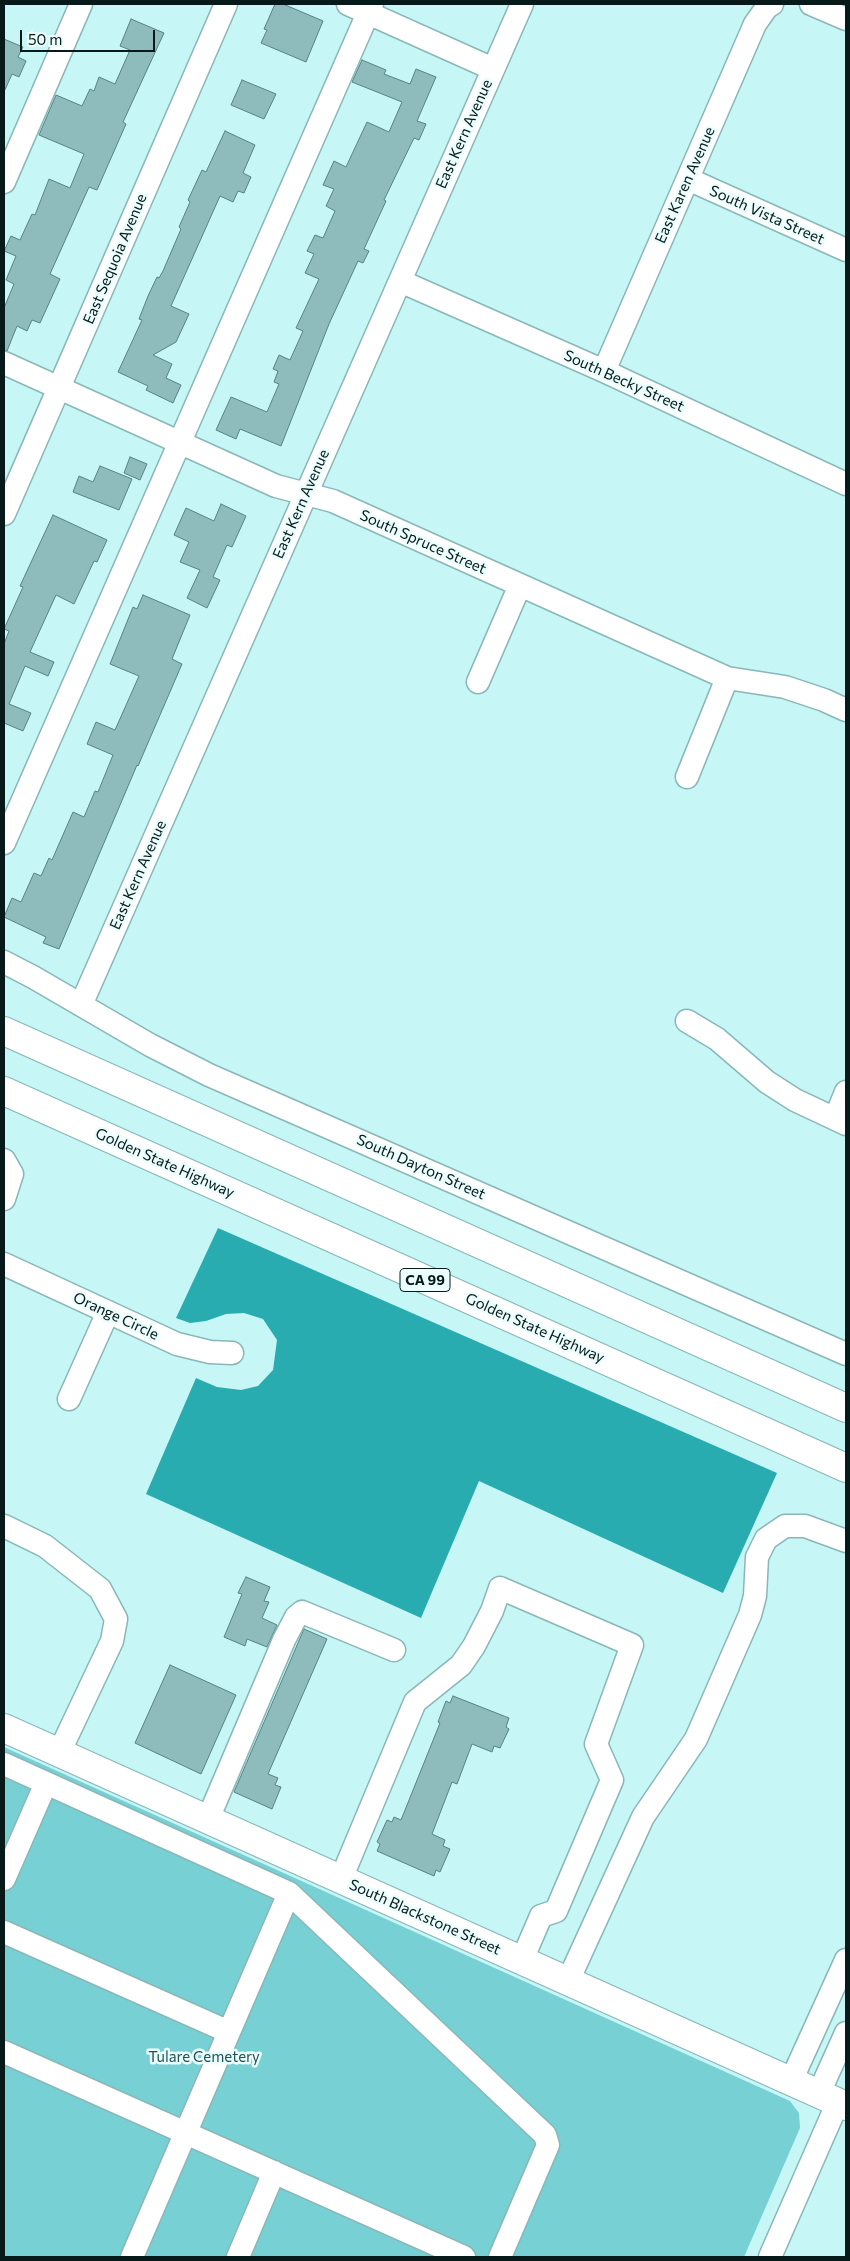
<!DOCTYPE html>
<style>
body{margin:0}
#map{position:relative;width:850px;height:2261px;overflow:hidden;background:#c7f6f7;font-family:Commissioner,sans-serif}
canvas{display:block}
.frame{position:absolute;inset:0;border:5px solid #071919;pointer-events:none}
.scale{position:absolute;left:20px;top:30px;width:135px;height:22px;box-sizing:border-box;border:2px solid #071919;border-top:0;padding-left:6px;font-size:15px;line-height:18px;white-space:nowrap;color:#071919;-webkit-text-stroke:4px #ebfdfd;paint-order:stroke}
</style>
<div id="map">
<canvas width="850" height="2261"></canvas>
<div class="frame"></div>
<div class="scale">50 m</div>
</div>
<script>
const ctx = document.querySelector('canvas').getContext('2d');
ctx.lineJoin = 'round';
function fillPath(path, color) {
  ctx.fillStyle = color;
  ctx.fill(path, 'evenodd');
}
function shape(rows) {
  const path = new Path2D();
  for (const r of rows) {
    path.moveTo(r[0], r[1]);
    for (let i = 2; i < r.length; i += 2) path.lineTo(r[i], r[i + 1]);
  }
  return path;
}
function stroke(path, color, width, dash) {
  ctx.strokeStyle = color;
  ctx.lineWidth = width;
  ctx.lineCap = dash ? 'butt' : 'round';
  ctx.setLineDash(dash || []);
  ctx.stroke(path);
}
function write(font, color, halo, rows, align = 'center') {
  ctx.font = font + ' Commissioner,sans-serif';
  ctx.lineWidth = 5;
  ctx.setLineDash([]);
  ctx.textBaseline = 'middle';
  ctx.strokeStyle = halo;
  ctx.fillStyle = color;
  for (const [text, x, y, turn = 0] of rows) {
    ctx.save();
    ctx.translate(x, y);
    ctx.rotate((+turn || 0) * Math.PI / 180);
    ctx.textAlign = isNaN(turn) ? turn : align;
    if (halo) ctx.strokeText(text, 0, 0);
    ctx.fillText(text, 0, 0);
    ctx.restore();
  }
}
fillPath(shape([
 [4,1747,790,2101,799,2113,800,2128,744,2257,4,2257]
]), '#77d1d4');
fillPath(shape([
 [218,1228,777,1473,723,1593,479,1481,421,1618,146,1494,196,1378,217,1387,241,1390,258,1386,273,1370,277,1340,263,1319,244,1313,226,1314,206,1321,190,1323,176,1318]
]), '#28acaf');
const building = shape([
 [275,4,283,4,323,21,306,62,261,43,267,30,264,29,275,4],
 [131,19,164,33,123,122,126,124,97,190,89,187,50,274,60,279,40,323,32,320,27,331,17,326,7,351,4,350,4,308,14,284,6,280,16,256,4,251,11,236,20,240,32,214,35,215,49,179,70,188,84,154,39,135,56,95,82,106,90,89,94,91,99,77,115,84,130,50,120,46,131,19],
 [4,39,23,47,18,57,26,61,19,77,12,74,4,92,4,39],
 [362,60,386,70,384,74,410,84,416,69,436,77,417,121,426,124,419,140,414,138,384,200,386,201,364,249,369,251,363,263,358,261,329,324,281,446,240,429,236,439,216,430,231,397,267,412,279,384,274,382,278,371,273,369,279,355,290,360,303,331,296,328,319,279,305,273,314,254,307,251,315,235,323,238,335,211,326,206,334,189,323,185,334,161,346,167,367,122,389,132,402,102,352,82,362,60],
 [242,80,276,94,264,119,231,105,242,80],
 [225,131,255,145,243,173,251,177,244,193,238,191,233,202,220,196,171,306,189,314,176,342,153,355,172,364,166,378,181,385,173,403,146,390,148,386,118,372,142,320,139,319,148,296,157,277,159,278,163,271,181,229,179,227,190,202,188,200,202,170,206,172,225,131],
 [130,457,147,464,140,480,124,473,130,457],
 [100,466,132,479,119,510,73,492,79,476,93,482,100,466],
 [221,504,246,516,232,547,227,545,213,577,220,580,207,608,187,598,200,570,180,562,189,542,174,535,186,508,214,521,221,504],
 [53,515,107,540,97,562,94,561,74,604,56,595,30,652,54,662,48,676,25,666,9,704,31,713,23,731,4,723,4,644,9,631,4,629,23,587,20,586,53,515],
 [143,595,190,615,172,659,182,664,138,766,137,765,59,949,43,943,46,937,4,917,12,898,21,902,34,873,41,876,49,858,52,860,73,812,84,817,95,791,98,792,113,755,87,744,96,722,115,730,139,676,110,664,133,607,137,609,143,595],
 [246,1577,270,1587,264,1601,269,1602,262,1618,277,1625,267,1647,247,1639,245,1646,224,1637,242,1594,238,1593,246,1577],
 [304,1629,327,1639,268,1774,278,1778,275,1785,281,1787,272,1809,234,1792,304,1629],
 [170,1665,236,1695,201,1774,135,1743,170,1665],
 [453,1696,509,1718,506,1727,509,1729,500,1748,494,1746,492,1752,472,1744,457,1784,452,1782,432,1834,445,1840,443,1846,450,1849,440,1872,436,1870,434,1876,377,1851,380,1844,377,1842,387,1820,392,1822,394,1817,401,1820,440,1723,438,1722,446,1701,450,1703,453,1696]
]);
fillPath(building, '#8ebcbd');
stroke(building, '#568283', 1);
const minor = shape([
 [348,4,493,69],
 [811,4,846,19],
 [688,179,846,250],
 [4,182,81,4],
 [400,281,604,371,846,484],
 [4,363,276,486,333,501,727,678,785,687,824,700,846,710],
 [604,371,755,24,767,7,772,4],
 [4,514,226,4],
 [478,682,520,585],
 [687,777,727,678],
 [4,843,372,4],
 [4,962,33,977,150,1045,209,1075,846,1354],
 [81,1005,522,4],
 [687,1021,717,1039,767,1082,795,1100,846,1124],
 [835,1119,846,1092],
 [4,1160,12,1174,4,1199],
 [4,1264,177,1344,210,1352,232,1353],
 [69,1399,108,1312],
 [4,1526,45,1546,100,1589,116,1619,112,1641,59,1753],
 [4,1764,289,1893,545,2135,548,2145,500,2257],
 [208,1819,284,1640,296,1617,302,1612,394,1650],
 [4,1879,46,1783],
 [341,1879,415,1702,461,1665,474,1646,492,1611,500,1588,632,1645,596,1744,612,1780,556,1911,541,1916,522,1960],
 [4,1932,229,2032],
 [568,1981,643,1817,696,1739,750,1615,755,1596,757,1557,766,1539,785,1526,805,1526,846,1541],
 [4,2052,464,2257],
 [791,2081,846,1960],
 [819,2093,846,2033],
 [132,2257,289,1893],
 [238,2257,274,2172],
 [770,2257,838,2102]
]);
const major = shape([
 [4,1728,846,2106]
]);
const highway = shape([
 [4,1031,846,1408],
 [4,1091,846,1468]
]);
stroke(minor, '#89b7b8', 25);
stroke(major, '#89b7b8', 30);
stroke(highway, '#89b7b8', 30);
stroke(minor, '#fff', 22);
stroke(major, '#fff', 28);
stroke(highway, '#fff', 28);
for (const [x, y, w] of [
 [425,1280,50]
]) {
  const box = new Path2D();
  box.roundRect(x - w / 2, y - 11.5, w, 23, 4);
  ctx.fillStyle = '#ebfdfd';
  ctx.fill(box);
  stroke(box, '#071919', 1);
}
write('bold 14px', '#071919', null, [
 ["CA 99",425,1280]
]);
write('15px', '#071919', '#ebfdfd', [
 ["East Kern Avenue",464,134,-66],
 ["East Karen Avenue",685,185,-66],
 ["South Vista Street",767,215,24],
 ["East Sequoia Avenue",115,259,-67],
 ["South Becky Street",624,381,24],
 ["East Kern Avenue",301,504,-66],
 ["South Spruce Street",423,542,24],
 ["East Kern Avenue",138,875,-66],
 ["Golden State Highway",165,1163,24],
 ["South Dayton Street",421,1167,24],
 ["Orange Circle",116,1316,25],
 ["Golden State Highway",535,1328,24],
 ["South Blackstone Street",425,1917,24]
]);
write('15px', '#1e5253', '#ebfdfd', [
 ["Tulare Cemetery",204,2057]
]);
</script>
